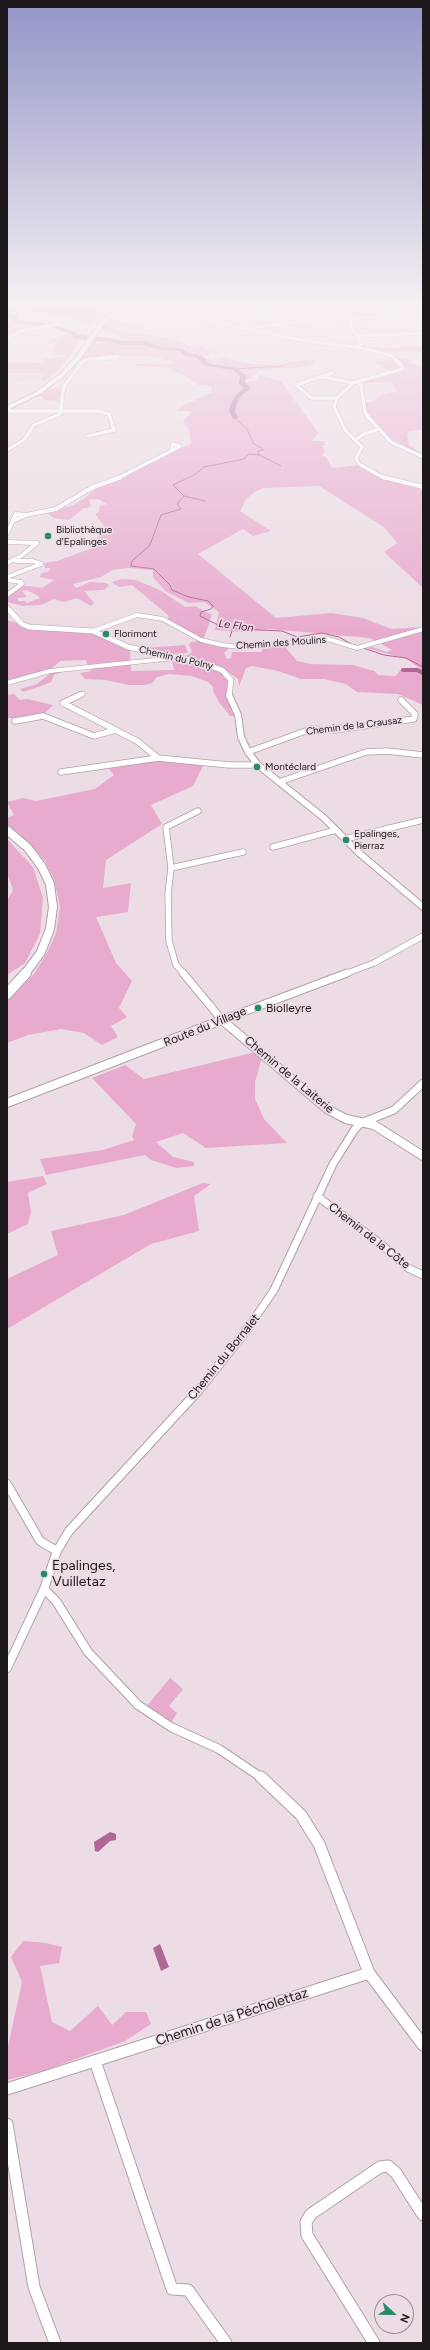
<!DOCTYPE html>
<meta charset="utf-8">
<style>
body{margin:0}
#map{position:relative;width:430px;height:2350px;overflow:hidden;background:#ecdce5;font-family:Figtree,sans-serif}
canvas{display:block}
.frame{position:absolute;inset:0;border:8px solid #1d181b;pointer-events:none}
.north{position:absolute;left:374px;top:2294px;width:40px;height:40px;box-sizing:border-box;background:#ecdce5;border:1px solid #998e94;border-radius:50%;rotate:112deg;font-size:11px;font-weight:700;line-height:16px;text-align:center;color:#1d181b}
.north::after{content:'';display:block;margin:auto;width:14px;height:18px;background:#268a64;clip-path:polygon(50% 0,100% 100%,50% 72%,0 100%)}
</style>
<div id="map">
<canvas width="430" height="2350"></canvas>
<div class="frame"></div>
<div class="north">N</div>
</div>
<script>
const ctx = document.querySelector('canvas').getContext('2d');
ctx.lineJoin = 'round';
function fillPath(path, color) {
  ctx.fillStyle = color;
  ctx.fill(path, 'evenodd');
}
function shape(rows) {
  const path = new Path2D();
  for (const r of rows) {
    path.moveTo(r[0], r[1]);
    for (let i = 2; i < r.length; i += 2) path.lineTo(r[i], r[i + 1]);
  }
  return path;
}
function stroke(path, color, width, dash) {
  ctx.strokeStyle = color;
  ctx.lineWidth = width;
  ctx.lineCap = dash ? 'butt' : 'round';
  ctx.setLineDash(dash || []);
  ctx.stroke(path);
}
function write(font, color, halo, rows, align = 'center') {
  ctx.font = font + ' Figtree,sans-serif';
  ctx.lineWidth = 3.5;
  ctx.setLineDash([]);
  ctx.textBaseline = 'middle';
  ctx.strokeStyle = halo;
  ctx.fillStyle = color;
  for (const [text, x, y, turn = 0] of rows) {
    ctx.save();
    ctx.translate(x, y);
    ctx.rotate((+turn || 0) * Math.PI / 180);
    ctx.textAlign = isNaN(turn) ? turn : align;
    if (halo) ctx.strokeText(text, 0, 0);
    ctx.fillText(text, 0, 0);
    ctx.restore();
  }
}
fillPath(shape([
 [174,306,241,306,232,309,220,306,188,313],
 [350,306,378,306,379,315,351,317],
 [7,373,43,374,40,380,7,384]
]), '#e6cedb');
fillPath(shape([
 [7,306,109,306,97,314,100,315,90,326,70,317,75,315,61,316,25,310,19,315,16,320,51,325,22,330,7,337],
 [109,319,122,321,121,324,131,324,142,328,136,330,130,327,116,327,117,326,114,323,116,321,113,322,115,328,121,332,164,337,169,339,167,341,174,343,171,341,178,341,198,350,195,347,202,346,206,348,205,351,212,351,204,358,212,360,225,357,245,363,268,365,288,363,289,361,313,360,315,362,310,365,295,368,270,368,272,370,258,370,257,373,244,382,257,381,259,375,281,381,318,433,312,441,323,441,326,445,322,446,325,450,322,456,326,457,332,468,359,465,390,481,423,488,423,588,384,552,397,543,384,527,319,486,264,488,256,491,246,499,240,511,271,531,253,536,243,529,198,554,276,618,331,613,363,618,391,629,423,627,423,705,398,694,357,692,346,684,324,679,301,679,278,671,252,666,246,668,239,686,238,679,221,667,187,657,186,656,192,652,189,645,191,642,199,641,229,648,224,653,227,659,231,658,232,652,261,652,263,649,252,647,286,643,286,648,297,661,310,664,353,665,374,671,378,675,396,676,402,668,419,668,407,659,366,648,372,647,387,652,392,650,370,638,269,629,243,632,215,630,219,612,204,602,189,603,165,591,153,577,153,570,129,568,112,570,101,577,73,584,76,588,90,582,106,583,109,585,104,590,84,591,94,603,91,606,77,598,64,602,54,599,41,605,23,606,7,602,7,597,20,585,42,588,54,580,40,577,41,573,48,572,51,568,45,568,44,563,57,561,103,544,93,541,107,530,95,514,99,512,100,506,107,504,98,499,89,500,91,505,89,508,84,508,69,520,54,518,47,513,74,505,85,498,95,489,125,478,139,467,191,444,189,429,183,422,192,411,179,411,180,407,212,392,211,386,198,385,180,373,173,371,172,368,136,366,136,364,173,364,172,359,161,361,163,359,158,357,114,355,80,360,94,338,118,343,132,341,100,329],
 [26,590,37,595,40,598,27,603,25,601,18,601,18,598,27,597,22,591],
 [58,327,65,327,68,331,83,335,68,359,55,373,45,381,41,381,44,373,7,373,7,362,44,363,43,362,44,359,65,357,64,355,55,355,53,347,58,341,50,343,53,339,62,339,61,337,71,333,62,331],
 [404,347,423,347,423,352,389,352,369,348],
 [406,358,411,361,408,362,423,367,423,430,409,431,407,434,409,445,420,453,418,454,387,436,366,410,366,403,372,402,382,394,397,391,391,382,362,383,360,381,389,371,374,362],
 [56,388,61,389,59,401,38,400,44,399,40,395,49,389],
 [122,579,136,580,160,590,185,607,195,606,212,615,204,638,193,639,167,621,169,616,132,585,119,587,112,582],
 [7,620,32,628,100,635,130,649,131,671,174,670,172,661,198,663,218,670,228,681,227,693,235,716,230,716,219,702,213,691,213,687,208,682,192,676,169,674,157,677,152,683,145,685,129,685,106,680,85,679,80,673,92,671,87,665,86,660,60,661,49,671,7,681],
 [185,645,188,653,168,654,145,648],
 [64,671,54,675,51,682,41,686,23,692,20,689,37,684,52,672],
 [14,694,20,700,27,699,53,705,43,715,33,718,7,718,7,695],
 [161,756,205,762,193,786,151,805,162,824,106,860,103,888,131,883,128,912,96,917,116,963,132,981,119,1008,127,1017,111,1026,118,1037,102,1045,84,1033,61,1029,28,1035,7,1043,7,1002,34,974,48,951,56,933,60,907,54,879,45,861,30,843,7,825,7,818,14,815,7,802,23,798,36,801,95,789,114,775,104,763],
 [7,839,33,867,43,898,40,934,25,963,7,975,7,901,13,890,7,873],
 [256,1052,262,1057,255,1082,255,1099,264,1119,287,1143,206,1148,183,1133,156,1142,173,1157,194,1162,194,1166,176,1168,151,1160,145,1155,46,1175,40,1159,103,1150,134,1140,132,1136,136,1124,92,1078,125,1065,144,1079],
 [43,1176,47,1184,28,1193,31,1212,28,1224,7,1234,7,1182],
 [203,1183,211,1184,194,1196,199,1231,151,1244,7,1329,7,1279,58,1255,51,1231,124,1215],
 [170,1678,183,1689,169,1706,177,1713,171,1723,146,1707],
 [23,1941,46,1943,62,1947,59,1963,40,1966,52,2022,70,2031,98,2006,112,2025,126,2012,146,2012,151,2024,125,2041,43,2071,7,2080,7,2051,22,1982,11,1957]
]), '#e8abce');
fillPath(shape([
 [110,1832,116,1834,116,1840,110,1841,98,1852,95,1851,94,1842],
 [160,1944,169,1967,161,1971,153,1948]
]), '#b16795');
stroke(shape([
 [235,369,283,366],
 [235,418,247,429,253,443,264,450,258,451,259,455,249,454,244,459,204,467,194,475,173,485,184,496,177,504,181,509,161,515,150,545,132,561,131,566,154,569,170,585,172,590,189,597,208,601,213,606,211,609,201,612,200,616,218,625,238,629,282,631,297,637,322,633,339,637,351,644,384,655,406,658,423,667],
 [259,455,281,466],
 [184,496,205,501],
 [230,637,233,628]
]), '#b16795', 1);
stroke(shape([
 [403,670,417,670,423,673]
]), '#b16795', 4);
fillPath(shape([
 [7,312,17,315,17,320,54,325,76,332,78,335,111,338,121,341,145,341,160,346,183,349,188,353,201,355,210,364,237,368,246,376,245,383,251,388,241,396,237,403,235,411,238,418,233,419,229,411,231,403,237,394,244,388,239,384,240,376,233,370,206,366,197,358,185,356,179,351,159,350,144,345,121,345,111,342,77,339,72,337,71,334,51,327,12,322,12,317,7,316,7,312]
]), '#b16795');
const minorFar5 = shape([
 [172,306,221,324,312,342,358,347,392,356,402,366,402,369,353,383,337,398,334,406,345,430,362,447,356,458,359,464,384,478],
 [349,306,352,328,361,344,358,347],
 [227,324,295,308],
 [252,328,294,322,423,314],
 [356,336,423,333],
 [7,339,20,331,61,324,56,320,31,316,18,307,11,306],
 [332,373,296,385,311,398,337,398],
 [323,377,353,383],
 [357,381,361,385,365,412,368,417,391,442,423,457],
 [8,411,97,411,109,414,114,430,88,436],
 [355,441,362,435,379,429],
 [173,444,180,446,171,451,173,444],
 [7,450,24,440,34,425,60,414,64,386,82,362,89,359,116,358,118,356,101,358],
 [118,478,171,451]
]);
const minorFar4 = shape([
 [383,477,423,487],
 [26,515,56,509,91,488,121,477],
 [7,533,16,514,26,515,13,521],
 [7,542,37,543,21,556,7,563],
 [16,561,33,561,41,564],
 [7,577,41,564],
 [7,580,21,582,22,584,7,595],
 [93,631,137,615,163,619,201,640,222,645,241,647,328,639,357,648,423,629],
 [7,683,50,671,174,658],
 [76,696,83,694]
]);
const minorFar3 = shape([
 [80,695,63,703,137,741,158,758],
 [15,721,43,716,94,736,115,730],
 [248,752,311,729,335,730,414,719,415,714,401,700],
 [61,772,158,758,229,765,258,765],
 [279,782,366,752,387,751,423,755],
 [345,839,423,820],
 [273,847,336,830],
 [171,868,243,852],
 [184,974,176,965,169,941,168,894,171,868,166,827,198,811],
 [345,974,374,963,423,936]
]);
const minorFar2 = shape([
 [183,973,222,1020,347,973],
 [317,1196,382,1245,408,1268,423,1275],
 [248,1328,274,1290,333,1164,355,1129,361,1123,394,1110,423,1083]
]);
const minorFar1 = shape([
 [7,1484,40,1541,57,1551],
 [44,1589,56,1601,88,1652,138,1705,171,1727,219,1749,262,1778],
 [7,1668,44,1589,57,1551,69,1531,198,1391,249,1327]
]);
const minor = shape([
 [261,1777,301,1815,319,1844,369,1973,423,2045],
 [95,2061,172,2289,188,2290,226,2343],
 [7,2089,369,1973],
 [7,2124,34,2287,55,2343],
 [374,2343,307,2235,306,2222,311,2214,380,2167,388,2166,396,2173,423,2215]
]);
const tertiaryFar2 = shape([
 [7,608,22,624,29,627,93,631,128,647,199,662,222,670,231,680,229,696]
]);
const tertiaryFar1 = shape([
 [229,695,238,715,241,737,248,752,258,765,324,818,359,853,423,907]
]);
const tertiary = shape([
 [7,1103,222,1020,327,1109,346,1119,374,1125,423,1156]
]);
const primaryFar1 = shape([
 [7,830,28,848,42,867,50,884,53,907,50,929,41,952,25,974]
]);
const primary = shape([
 [7,994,26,973]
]);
const motorway = shape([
 [120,306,125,306,104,324,80,359,64,376,40,394,7,410,7,406,36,392,60,374,76,357,100,322,120,306]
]);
stroke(minorFar5, '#afa0a9', 4.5);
stroke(minorFar4, '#afa0a9', 5);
stroke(minorFar3, '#afa0a9', 7);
stroke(minorFar2, '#afa0a9', 9);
stroke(minorFar1, '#afa0a9', 10);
stroke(minor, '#afa0a9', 13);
stroke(tertiaryFar2, '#afa0a9', 6);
stroke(tertiaryFar1, '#afa0a9', 8);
stroke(tertiary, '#afa0a9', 10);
stroke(primaryFar1, '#afa0a9', 10);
stroke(primary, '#afa0a9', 12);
stroke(motorway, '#afa0a9', 2);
stroke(minorFar5, '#fff', 3.5);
stroke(minorFar4, '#fff', 4);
stroke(minorFar3, '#fff', 5.5);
stroke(minorFar2, '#fff', 7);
stroke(minorFar1, '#fff', 8);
stroke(minor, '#fff', 11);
stroke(tertiaryFar2, '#fff', 5);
stroke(tertiaryFar1, '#fff', 6);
stroke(tertiary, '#fff', 8);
stroke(primaryFar1, '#fff', 8);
stroke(primary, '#fff', 10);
fillPath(motorway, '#fff');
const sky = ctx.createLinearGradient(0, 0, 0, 634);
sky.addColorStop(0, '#9295c7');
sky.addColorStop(0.48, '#f6eff3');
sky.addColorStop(1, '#f6eff300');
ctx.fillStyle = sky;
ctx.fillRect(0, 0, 430, 634);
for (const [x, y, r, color] of [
 [48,536,4,"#268a64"],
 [106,634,4,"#268a64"],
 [257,767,4,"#268a64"],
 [346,840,4,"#268a64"],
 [258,1008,4,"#268a64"],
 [44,1574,4,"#268a64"]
]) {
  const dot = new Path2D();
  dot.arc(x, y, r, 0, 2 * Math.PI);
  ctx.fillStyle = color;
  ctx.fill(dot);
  stroke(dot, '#ecdce5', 1.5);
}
write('10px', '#1d181b', '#ecdce5', [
 ["Bibliothèque",56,530],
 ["d'Epalinges",56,542],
 ["Florimont",114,634],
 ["Montéclard",265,767],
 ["Epalinges,",354,834],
 ["Pierraz",354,846]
], 'left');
write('10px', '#1d181b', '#ecdce5', [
 ["Chemin des Moulins",281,643,-4],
 ["Chemin du Polny",176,658,13],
 ["Chemin de la Crausaz",354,726,-7]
]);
write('italic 11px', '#561241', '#ecdce5', [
 ["Le Flon",236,626,8]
]);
write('12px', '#1d181b', '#ecdce5', [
 ["Biolleyre",266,1008]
], 'left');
write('12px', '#1d181b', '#ecdce5', [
 ["Route du Village",205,1027,-22],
 ["Chemin de la Laiterie",289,1075,40],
 ["Chemin de la Côte",369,1236,38],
 ["Chemin du Bornalet",224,1357,-51]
]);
write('14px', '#1d181b', '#ecdce5', [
 ["Epalinges,",52,1566],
 ["Vuilletaz",52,1582]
], 'left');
write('14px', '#1d181b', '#ecdce5', [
 ["Chemin de la Pécholettaz",232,2017,-18]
]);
</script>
